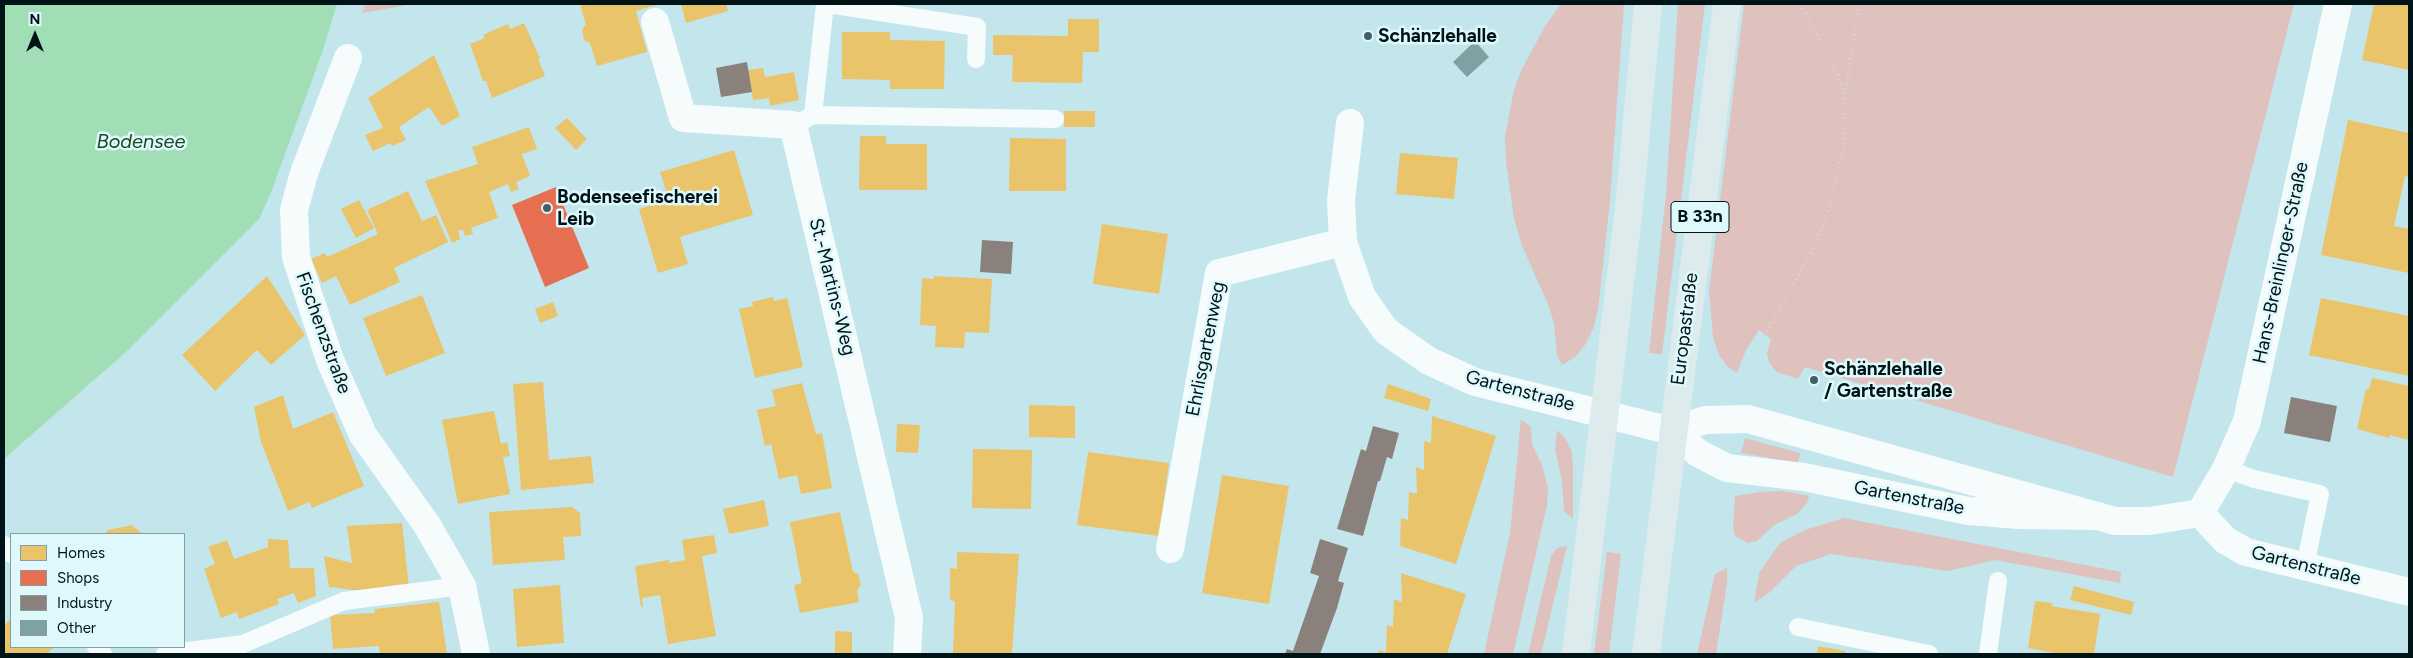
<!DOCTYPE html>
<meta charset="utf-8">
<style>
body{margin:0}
#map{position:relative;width:2413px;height:658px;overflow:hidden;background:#c2e6ec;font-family:Figtree,sans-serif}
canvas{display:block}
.frame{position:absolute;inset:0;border:5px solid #001418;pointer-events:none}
.legend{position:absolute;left:10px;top:533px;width:175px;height:115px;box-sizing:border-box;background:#dff8fc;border:1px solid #869da1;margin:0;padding:6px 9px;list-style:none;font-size:15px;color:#001418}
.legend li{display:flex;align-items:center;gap:10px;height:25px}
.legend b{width:25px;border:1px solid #869da1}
.north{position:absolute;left:10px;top:10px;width:50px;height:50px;-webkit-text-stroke:4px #dff8fc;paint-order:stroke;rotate:0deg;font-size:14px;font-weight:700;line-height:20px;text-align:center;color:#001418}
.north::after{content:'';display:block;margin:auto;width:18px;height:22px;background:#001418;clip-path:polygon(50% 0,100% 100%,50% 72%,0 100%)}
</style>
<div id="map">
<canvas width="2413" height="658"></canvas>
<div class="frame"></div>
<ul class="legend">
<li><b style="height:14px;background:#e9c46a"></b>Homes</li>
<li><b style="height:14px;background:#e76f51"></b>Shops</li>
<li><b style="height:14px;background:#8a817c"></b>Industry</li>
<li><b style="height:14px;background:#7ea1a2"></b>Other</li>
</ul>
<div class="north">N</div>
</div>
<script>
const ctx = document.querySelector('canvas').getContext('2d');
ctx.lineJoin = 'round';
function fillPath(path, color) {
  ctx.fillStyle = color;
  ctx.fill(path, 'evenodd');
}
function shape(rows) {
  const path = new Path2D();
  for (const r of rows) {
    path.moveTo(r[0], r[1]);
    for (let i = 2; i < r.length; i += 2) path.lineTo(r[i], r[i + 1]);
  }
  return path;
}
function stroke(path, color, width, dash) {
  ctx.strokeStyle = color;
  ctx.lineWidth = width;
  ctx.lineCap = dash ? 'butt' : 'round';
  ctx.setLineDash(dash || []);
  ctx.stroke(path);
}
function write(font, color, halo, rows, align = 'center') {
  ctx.font = font + ' Figtree,sans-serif';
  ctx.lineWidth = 5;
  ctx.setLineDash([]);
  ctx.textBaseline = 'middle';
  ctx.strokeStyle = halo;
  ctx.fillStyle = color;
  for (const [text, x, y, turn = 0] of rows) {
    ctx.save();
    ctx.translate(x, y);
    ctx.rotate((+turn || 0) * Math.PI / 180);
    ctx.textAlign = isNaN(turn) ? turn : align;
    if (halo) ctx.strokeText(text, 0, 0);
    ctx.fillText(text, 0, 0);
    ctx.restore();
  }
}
fillPath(shape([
 [365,4,413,4,362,13],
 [1561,4,1624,4,1610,200,1598,310,1593,329,1585,345,1575,357,1562,365,1557,355,1554,323,1548,304,1522,246,1514,218,1506,162,1505,136,1514,90,1522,69,1545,26],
 [1678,4,1705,4,1662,354,1649,353,1666,194],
 [1744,4,2294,4,2173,477,1805,367,1798,379,1777,372,1769,363,1767,353,1771,339,1759,330,1746,350,1737,373,1728,367,1719,355,1713,337,1709,291],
 [1521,419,1531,427,1532,444,1542,465,1548,488,1547,505,1513,654,1484,654,1510,533],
 [1557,430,1565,438,1571,449,1573,464,1573,519,1564,511,1562,481,1555,449],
 [1745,438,1800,453,1798,463,1741,453],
 [1783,491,1809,496,1807,503,1797,514,1774,525,1757,541,1748,543,1736,537,1733,529,1735,496,1760,492],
 [1844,518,2121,572,2120,583,1995,560,1948,571,1831,554,1796,566,1770,592,1754,603,1759,573,1780,543,1805,530],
 [1567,546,1541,654,1528,654,1551,556,1557,548],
 [1607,552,1621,554,1609,654,1594,654],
 [1727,568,1727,583,1716,654,1697,654,1715,574]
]), '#dfc1bd');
fillPath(shape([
 [4,4,337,4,323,50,270,195,259,219,126,352,4,459]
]), '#a2deb5');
fillPath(shape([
 [580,4,660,4,636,11,647,52,597,66,590,43,584,40,582,29,586,25],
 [681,4,726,4,728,11,686,23],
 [2374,4,2409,4,2409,70,2362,60],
 [1068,19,1099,19,1099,52,1083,52,1082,83,1012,82,1013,55,993,55,993,35,1068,36],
 [524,23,540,58,538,59,545,76,492,98,486,81,483,81,470,44,485,38,483,35,508,24,510,29],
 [842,32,890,32,890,40,945,41,944,89,890,89,890,80,842,79],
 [434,55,460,116,442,126,429,107,399,127,406,140,392,146,390,143,373,151,365,135,383,128,368,98],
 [763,68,765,77,794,72,799,100,770,106,769,98,753,100,748,70],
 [1064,111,1095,111,1095,127,1064,127],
 [567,118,587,139,576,150,555,128],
 [2348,120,2409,133,2409,177,2405,176,2394,226,2409,229,2409,273,2321,255],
 [529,127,537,149,522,154,530,176,516,182,519,189,511,192,508,184,489,192,498,218,471,228,473,234,465,236,463,230,458,231,460,239,452,243,425,181,478,164,472,147],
 [860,136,886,136,886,144,927,144,927,190,859,190],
 [1010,138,1066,139,1066,191,1009,191],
 [734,150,753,215,680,237,688,264,658,273,639,209,669,200,660,172],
 [1400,153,1458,158,1454,199,1396,194],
 [408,191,422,221,436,215,448,242,394,268,400,282,350,305,336,276,322,283,311,259,325,253,327,257,378,234,367,210],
 [359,200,374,228,356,238,341,209],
 [1102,224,1168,234,1159,294,1093,284],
 [267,276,305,335,271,365,257,350,215,391,182,355],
 [934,276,992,279,989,333,965,332,964,348,935,347,936,326,920,325,922,278,934,279],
 [422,295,445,353,386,376,363,318],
 [773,297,774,301,787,298,803,367,755,378,739,309,753,306,752,302],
 [2321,298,2409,316,2409,376,2309,355],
 [553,302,558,316,540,323,535,309],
 [2372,378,2409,386,2409,440,2390,435,2389,438,2357,429,2366,389,2369,389],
 [543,382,549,460,591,456,594,483,521,490,513,384],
 [802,383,816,434,822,433,832,488,801,494,797,475,779,479,771,444,765,446,757,410,776,406,772,390],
 [1388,384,1431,399,1428,411,1384,398],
 [283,395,293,429,333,412,364,486,312,508,309,502,288,511,261,442,254,407],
 [1029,405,1075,406,1075,438,1029,437],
 [494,411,501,444,507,442,510,456,503,457,510,494,458,504,442,420],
 [1432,416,1496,436,1456,564,1400,546,1401,518,1408,520,1409,492,1417,494,1416,467,1424,470,1424,441,1431,443],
 [897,424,920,425,918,453,896,452],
 [973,449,1032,450,1031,509,972,508],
 [1088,452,1169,463,1159,536,1077,525],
 [1222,475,1289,486,1269,604,1202,593],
 [764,500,769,526,729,534,723,509],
 [572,507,580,513,581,536,563,537,565,560,493,565,489,512],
 [840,512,853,572,858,574,861,585,857,590,859,602,800,613,794,585,802,583,790,522],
 [402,523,409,588,362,591,329,587,324,556,352,563,347,526],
 [132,525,142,534,104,534,108,530],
 [714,535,717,553,702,556,716,636,668,644,660,595,642,598,643,607,641,607,635,566,669,560,669,563,685,560,682,540],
 [268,539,288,540,290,568,314,568,316,596,298,603,294,593,277,599,279,604,239,619,237,612,221,618,204,569,215,564,208,547,227,540,234,559,268,547],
 [957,552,1019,554,1012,654,953,654,955,601,950,600,950,568,957,569],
 [1401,573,1466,594,1447,654,1378,654,1378,650,1386,652,1387,625,1393,627,1394,599,1402,602],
 [560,585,564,643,517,647,513,589],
 [2074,586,2134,602,2131,615,2070,600],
 [2035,601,2052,603,2051,606,2100,614,2094,654,2061,654,2028,648],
 [439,602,447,654,380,654,379,646,333,649,330,615,375,613,375,609],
 [11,619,11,647,55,647,46,654,4,654,4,625],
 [835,631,852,632,852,654,835,653],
 [1818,646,1845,651,1845,654,1817,654]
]), '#e9c46a');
fillPath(shape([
 [556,187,589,268,545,287,512,205]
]), '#e76f51');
fillPath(shape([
 [747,62,752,92,721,97,716,68],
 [982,240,1013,242,1011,274,980,272],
 [2291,397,2337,406,2330,442,2284,433],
 [1373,426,1399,433,1392,459,1387,457,1380,481,1378,481,1363,536,1337,529,1361,449,1366,451],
 [1320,539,1348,548,1338,581,1344,583,1337,608,1320,654,1285,654,1287,649,1293,651,1319,576,1310,573]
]), '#8a817c');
fillPath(shape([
 [1475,41,1489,57,1467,77,1453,62]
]), '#7ea1a2');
stroke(shape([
 [1799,4,1832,61,1844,94],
 [357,29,365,4],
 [365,32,460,4],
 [542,106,589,121,619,135,656,133],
 [1548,369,1549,346,1546,321,1509,230,1497,153,1499,123,1504,96,1516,64,1532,32,1553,4],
 [1746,388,1758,348,1814,247,1829,208,1845,143,1845,94,1859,4],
 [1725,500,1723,519,1734,549,1744,567,1742,654],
 [1316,533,1479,582,1494,525,1509,446],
 [1691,545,1758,552,1796,524,1824,515],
 [2033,549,2382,621],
 [1464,654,1479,582],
 [1522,654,1535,589,1551,532,1556,502,1553,467,1545,433]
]), '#d0dbde', 3, [1, 4]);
stroke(shape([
 [828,4,977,27,976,59],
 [813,115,1055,119],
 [804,120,813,115,825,4],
 [2226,469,2254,479,2320,494,2305,566],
 [4,545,11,554],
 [1798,627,1929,654],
 [96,647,103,654],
 [165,654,243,644,344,601,462,586],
 [1988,654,1998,581]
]), '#f6fbfc', 18);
stroke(shape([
 [655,22,683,118,793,125,909,618,907,654],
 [348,58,304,173,294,210,296,257,330,360,363,435,427,525,462,586,476,654],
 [1350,123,1341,200,1343,242,1362,297,1386,331,1429,361,1475,382,1672,431,1698,453,1727,468,1804,477,1968,511,2019,515,2098,516],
 [1672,431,1705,420,1748,419,2115,521,2149,521,2200,513,2225,540,2246,552,2409,592],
 [2200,513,2226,469,2247,421,2338,4],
 [1170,549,1219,273,1343,242]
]), '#f6fbfc', 28);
stroke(shape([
 [1576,654,1629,207,1648,4],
 [1646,654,1727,4]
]), '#deebed', 28);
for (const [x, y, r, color] of [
 [1368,36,5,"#445e62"],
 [547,208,5,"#445e62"],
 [1814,380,5,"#445e62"]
]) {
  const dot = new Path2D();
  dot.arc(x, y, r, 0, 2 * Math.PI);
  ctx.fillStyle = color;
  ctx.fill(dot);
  stroke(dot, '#dff8fc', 2);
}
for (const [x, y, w] of [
 [1700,217,58]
]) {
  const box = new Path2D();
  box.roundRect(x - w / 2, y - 15.5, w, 31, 4);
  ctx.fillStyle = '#dff8fc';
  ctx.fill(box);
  stroke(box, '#001418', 1);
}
write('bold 18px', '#001418', null, [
 ["B 33n",1700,217]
]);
write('bold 19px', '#001418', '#dff8fc', [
 ["Schänzlehalle",1378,36],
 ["Bodenseefischerei",557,197],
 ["Leib",557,219],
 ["Schänzlehalle",1824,369],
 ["/ Gartenstraße",1824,391]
], 'left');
write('19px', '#001418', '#dff8fc', [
 ["Hans-Breinlinger-Straße",2281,263,-78],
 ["St.-Martins-Weg",832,287,76],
 ["Europastraße",1685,329,-83],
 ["Fischenzstraße",323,333,70],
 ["Ehrlisgartenweg",1206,349,-79],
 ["Gartenstraße",1520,391,15],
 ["Gartenstraße",1909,498,11],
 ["Gartenstraße",2306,566,14]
]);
write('italic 20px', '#174822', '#dff8fc', [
 ["Bodensee",141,142]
]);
</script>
